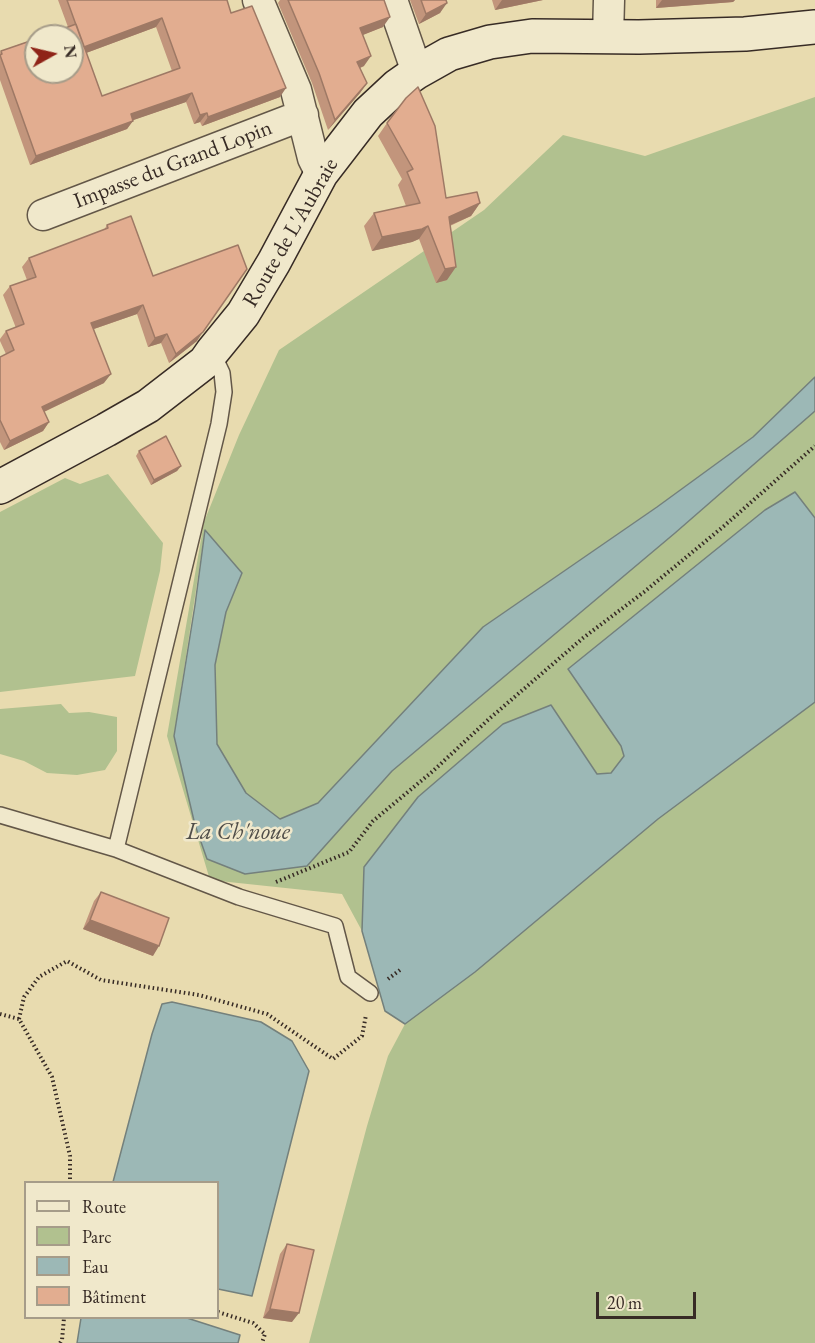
<!DOCTYPE html>
<meta charset="utf-8">
<style>
body{margin:0}
#map{position:relative;width:815px;height:1343px;overflow:hidden;background:#e8dbaf;font-family:"EB Garamond",serif}
canvas{display:block}
.legend{position:absolute;left:24px;top:1181px;width:195px;height:138px;box-sizing:border-box;background:#f0e8cb;border:2px solid #a69c89;margin:0;padding:8px 10px;list-style:none;font-size:18px;color:#372b25}
.legend li{display:flex;align-items:center;gap:12px;height:30px}
.legend b{width:30px;border:2px solid #a69c89}
.north{position:absolute;left:24px;top:24px;width:60px;height:60px;box-sizing:border-box;background:#f0e8cb;border:2px solid #a69c89;border-radius:50%;rotate:82deg;font-size:16px;font-weight:700;line-height:24px;text-align:center;color:#372b25}
.north::after{content:'';display:block;margin:auto;width:21px;height:27px;background:#8f2418;clip-path:polygon(50% 0,100% 100%,50% 72%,0 100%)}
.scale{position:absolute;left:596px;top:1292px;width:100px;height:27px;box-sizing:border-box;border:3px solid #372b25;border-top:0;padding-left:8px;font-size:18px;line-height:21px;white-space:nowrap;color:#372b25;-webkit-text-stroke:4px #f0e8cb;paint-order:stroke}
</style>
<div id="map">
<canvas width="815" height="1343"></canvas>
<ul class="legend">
<li><b style="height:8px;background:#f0e8cb"></b>Route</li>
<li><b style="height:16px;background:#b1c18f"></b>Parc</li>
<li><b style="height:16px;background:#9cb8b6"></b>Eau</li>
<li><b style="height:16px;background:#e2ad90"></b>Bâtiment</li>
</ul>
<div class="north">N</div>
<div class="scale">20 m</div>
</div>
<script>
const ctx = document.querySelector('canvas').getContext('2d');
ctx.lineJoin = 'round';
function fillPath(path, color) {
  ctx.fillStyle = color;
  ctx.fill(path, 'evenodd');
}
function shape(rows) {
  const path = new Path2D();
  for (const r of rows) {
    path.moveTo(r[0], r[1]);
    for (let i = 2; i < r.length; i += 2) path.lineTo(r[i], r[i + 1]);
  }
  return path;
}
function stroke(path, color, width, dash) {
  ctx.strokeStyle = color;
  ctx.lineWidth = width;
  ctx.lineCap = dash ? 'butt' : 'round';
  ctx.setLineDash(dash || []);
  ctx.stroke(path);
}
function write(font, color, halo, rows, align = 'center') {
  ctx.font = font + ' "EB Garamond",serif';
  ctx.lineWidth = 5;
  ctx.setLineDash([]);
  ctx.textBaseline = 'middle';
  ctx.strokeStyle = halo;
  ctx.fillStyle = color;
  for (const [text, x, y, turn = 0] of rows) {
    ctx.save();
    ctx.translate(x, y);
    ctx.rotate((+turn || 0) * Math.PI / 180);
    ctx.textAlign = isNaN(turn) ? turn : align;
    if (halo) ctx.strokeText(text, 0, 0);
    ctx.fillText(text, 0, 0);
    ctx.restore();
  }
}
fillPath(shape([
 [815,97,815,377,753,437,657,507,483,627,318,803,280,819,246,793,217,744,215,665,226,612,242,573,205,530,174,736,195,825,207,859,307,866,392,771,675,533,815,411,815,1343,309,1343,367,1126,388,1056,405,1024,385,1011,362,931,342,894,210,880,167,736,204,522,239,435,279,350,484,210,563,135,645,156],
 [108,474,163,543,160,571,135,676,0,692,0,512,65,478,80,484],
 [61,704,69,713,89,712,117,717,117,751,105,770,77,775,47,773,24,761,0,754,0,709]
]), '#b1c18f');
const water = shape([
 [815,377,815,411,675,533,392,771,307,866,245,874,207,859,195,825,174,736,195,605,205,530,242,573,226,612,215,665,217,744,246,793,280,819,318,803,483,627,657,507,753,437,815,377],
 [795,492,815,518,815,702,658,819,475,972,405,1024,385,1011,362,931,364,867,418,797,503,724,551,705,597,774,611,773,624,756,621,746,568,669,765,510,795,492],
 [172,1002,261,1022,292,1041,309,1071,252,1296,218,1289,218,1182,113,1182,152,1034,162,1004,172,1002],
 [81,1318,187,1318,240,1335,238,1343,77,1343,81,1318]
]);
fillPath(water, '#9cb8b6');
stroke(water, '#74807c', 1.5);
const lane = shape([
 [0,815,116,849,219,424,224,392,222,373,212,352],
 [116,849,239,897,335,926,348,977,370,993]
]);
const street = shape([
 [258,0,296,90,313,158,321,174],
 [392,0,417,72],
 [608,37,609,0],
 [43,215,303,115]
]);
const secondary = shape([
 [0,487,106,430,148,406,205,362,212,352,243,314,274,262,321,174,368,113,397,86,417,72,449,54,490,42,532,36,639,37,745,34,815,27]
]);
stroke(lane, '#635748', 18);
stroke(street, '#635748', 33);
stroke(secondary, '#372b25', 36);
stroke(shape([
 [276,882,349,852,373,821,433,771,489,719,583,638,644,592,724,526,815,446],
 [388,979,400,970],
 [0,1014,19,1019,52,1077,70,1156,70,1182],
 [19,1019,24,997,39,977,67,961,101,980,199,995,267,1014,333,1059,362,1036,366,1015],
 [218,1312,253,1323,265,1334,262,1343],
 [60,1343,62,1340,64,1318]
]), '#372b25', 4, [1.5, 3]);
stroke(lane, '#f0e8cb', 15);
stroke(street, '#f0e8cb', 30);
stroke(secondary, '#f0e8cb', 33);
fillPath(shape([
 [58,0,227,0,231,13,280,97,202,126,200,122,194,124,186,102,133,120,127,129,30,165,0,80,0,53,1,51,68,27],
 [156,27,172,71,102,96,86,53],
 [280,0,384,0,383,27,362,35,364,66,360,68,367,83,360,93,328,130,312,83,278,3],
 [410,0,446,0,440,13,419,24],
 [492,0,543,0,495,10],
 [656,0,735,0,733,2,656,8],
 [387,123,446,198,480,203,471,216,450,226,447,280,436,283,419,239,412,242,372,251,364,226,374,213,406,206,398,185,402,179,378,136],
 [107,225,153,276,197,341,169,363,161,343,148,347,137,314,94,329,104,383,44,412,49,422,43,431,4,450,0,442,0,357,6,354,0,341,0,339,6,331,16,328,3,295,10,286,27,280,22,267,29,258,104,230],
 [139,451,181,466,177,471,151,485,136,456],
 [101,892,153,956,83,929,94,901],
 [287,1244,292,1322,263,1318,280,1254]
]), '#c2957c');
fillPath(shape([
 [502,0,543,0,495,10],
 [662,0,735,0,733,2,656,8],
 [447,3,440,13,419,24,426,14],
 [390,17,383,27,353,39,360,28],
 [162,18,156,27,78,56,84,47],
 [371,56,364,66,350,72,357,62],
 [367,83,360,93,328,130,335,120],
 [286,88,280,97,202,126,208,117],
 [192,93,186,102,125,123,131,114],
 [207,113,200,122,194,124,200,115],
 [133,121,127,129,30,165,36,156],
 [480,203,471,216,439,230,449,217],
 [428,226,419,239,412,242,372,251,382,237],
 [456,267,447,280,436,283,445,269],
 [143,305,137,314,85,332,91,323],
 [203,332,197,341,169,363,176,354],
 [167,334,161,343,148,347,155,338],
 [111,374,104,383,35,416,42,407],
 [49,422,43,431,4,450,10,441],
 [181,466,177,471,151,485,154,480],
 [90,920,159,946,153,956,83,929],
 [270,1309,299,1313,292,1322,263,1318]
]), '#9e7965');
const building = shape([
 [67,0,227,0,231,13,252,6,286,88,208,117,207,113,200,115,192,93,131,114,133,121,36,156,0,55,2,54,1,51,36,39,36,72,72,72,72,36,44,36,76,24,102,96,180,68,162,18,84,47,67,0],
 [288,0,384,0,390,17,360,28,371,56,357,62,367,83,335,120,319,73,288,0],
 [421,0,446,0,447,3,426,14,421,0],
 [418,87,435,126,446,198,477,192,480,203,449,217,456,267,445,269,428,226,422,229,382,237,374,213,420,203,407,172,413,169,387,123,406,98,418,87],
 [131,216,153,276,238,245,247,269,203,332,176,354,167,334,155,338,143,305,91,323,111,374,42,407,49,422,10,441,0,420,0,357,14,350,6,331,24,324,10,286,36,277,29,258,108,228,107,225,131,216],
 [166,436,181,466,154,480,139,451,166,436],
 [101,892,169,918,159,946,90,920,101,892],
 [287,1244,314,1250,299,1313,270,1309,287,1244]
]);
fillPath(building, '#e2ad90');
stroke(building, '#9e7965', 1.5);
write('22px', '#372b25', '#f0e8cb', [
 ["Impasse du Grand Lopin",173,165,-21],
 ["Route de L'Aubraie",291,233,-60]
]);
write('italic 24px', '#504e49', '#f0e8cb', [
 ["La Ch'noue",238,832]
]);
</script>
